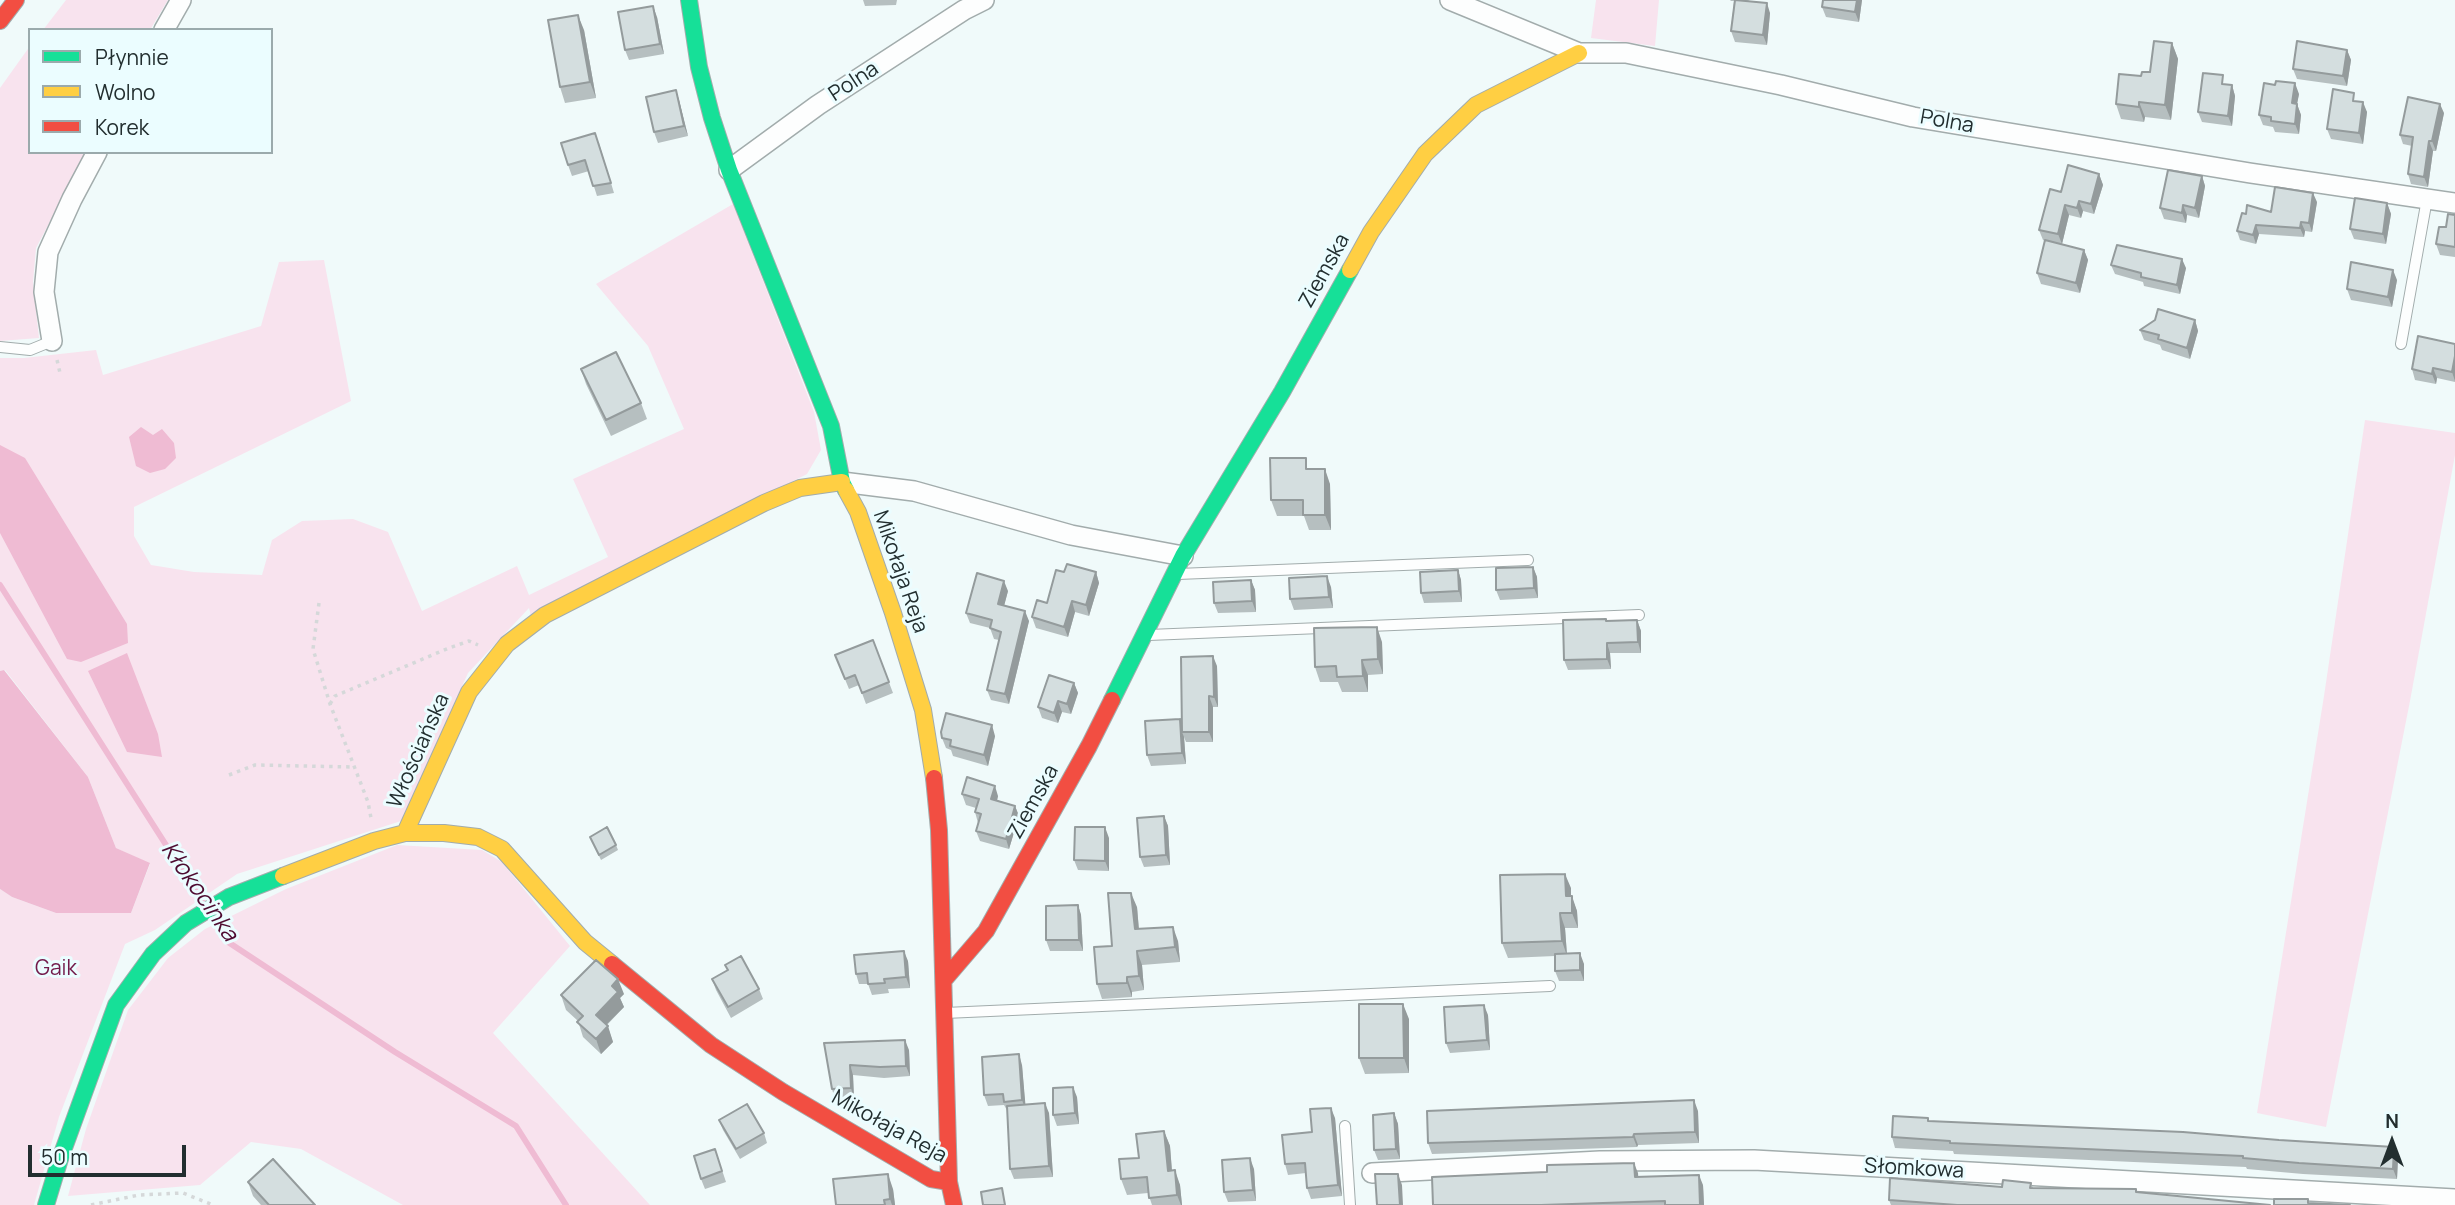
<!DOCTYPE html>
<meta charset="utf-8">
<style>
body{margin:0}
#map{position:relative;width:2455px;height:1205px;overflow:hidden;background:#f0fafa;font-family:Manrope,sans-serif}
canvas{display:block}
.legend{position:absolute;left:28px;top:28px;width:245px;height:126px;box-sizing:border-box;background:#ebfdff;border:2px solid #9baaac;margin:0;padding:9px 12px;list-style:none;font-size:21px;color:#222e2f}
.legend li{display:flex;align-items:center;gap:14px;height:35px}
.legend b{width:35px;border:2px solid #9baaac}
.north{position:absolute;left:2357px;top:1107px;width:70px;height:70px;-webkit-text-stroke:5px #ebfdff;paint-order:stroke;rotate:0deg;font-size:19px;font-weight:700;line-height:28px;text-align:center;color:#222e2f}
.north::after{content:'';display:block;margin:auto;width:24px;height:32px;background:#222e2f;clip-path:polygon(50% 0,100% 100%,50% 72%,0 100%)}
.scale{position:absolute;left:28px;top:1145px;width:158px;height:32px;box-sizing:border-box;border:4px solid #222e2f;border-top:0;padding-left:9px;font-size:21px;line-height:24px;white-space:nowrap;color:#222e2f;-webkit-text-stroke:5px #ebfdff;paint-order:stroke}
</style>
<div id="map">
<canvas width="2455" height="1205"></canvas>
<ul class="legend">
<li><b style="height:9px;background:#16e098"></b>Płynnie</li>
<li><b style="height:9px;background:#ffcf43"></b>Wolno</li>
<li><b style="height:9px;background:#f24e42"></b>Korek</li>
</ul>
<div class="north">N</div>
<div class="scale">50 m</div>
</div>
<script>
const ctx = document.querySelector('canvas').getContext('2d');
ctx.lineJoin = 'round';
function fillPath(path, color) {
  ctx.fillStyle = color;
  ctx.fill(path, 'evenodd');
}
function shape(rows) {
  const path = new Path2D();
  for (const r of rows) {
    path.moveTo(r[0], r[1]);
    for (let i = 2; i < r.length; i += 2) path.lineTo(r[i], r[i + 1]);
  }
  return path;
}
function stroke(path, color, width, dash) {
  ctx.strokeStyle = color;
  ctx.lineWidth = width;
  ctx.lineCap = dash ? 'butt' : 'round';
  ctx.setLineDash(dash || []);
  ctx.stroke(path);
}
function write(font, color, halo, rows, align = 'center') {
  ctx.font = font + ' Manrope,sans-serif';
  ctx.lineWidth = 6;
  ctx.setLineDash([]);
  ctx.textBaseline = 'middle';
  ctx.strokeStyle = halo;
  ctx.fillStyle = color;
  for (const [text, x, y, turn = 0] of rows) {
    ctx.save();
    ctx.translate(x, y);
    ctx.rotate((+turn || 0) * Math.PI / 180);
    ctx.textAlign = isNaN(turn) ? turn : align;
    if (halo) ctx.strokeText(text, 0, 0);
    ctx.fillText(text, 0, 0);
    ctx.restore();
  }
}
fillPath(shape([
 [66,0,168,0,150,30,43,30],
 [1596,0,1659,0,1655,46,1591,38],
 [30,46,30,152,87,152,36,248,33,282,39,338,0,341,0,88],
 [733,204,814,412,821,450,807,474,531,616,529,608,468,673,401,821,237,874,155,930,125,944,59,1117,34,1205,0,1205,0,889,12,897,56,913,131,913,150,864,116,848,88,777,5,670,0,671,0,358,24,358,96,350,103,375,261,326,279,262,324,260,351,401,134,507,134,536,151,565,194,572,262,575,272,540,302,521,353,519,388,532,422,611,517,566,529,595,608,557,573,479,684,429,648,346,596,284],
 [2365,420,2455,433,2455,455,2410,701,2326,1127,2257,1113,2324,696],
 [397,845,482,850,502,862,570,946,493,1033,650,1205,403,1205,301,1149,251,1142,200,1185,68,1196,86,1129,128,1010,168,958,205,929,286,889]
]), '#f8e3ee');
fillPath(shape([
 [141,427,153,435,162,429,174,443,176,458,165,469,150,473,136,466,129,437],
 [0,445,25,458,127,624,128,643,81,662,67,659,0,533],
 [127,653,158,734,162,757,127,752,88,671],
 [4,670,88,777,116,848,150,863,131,913,56,913,12,897,0,889,0,671]
]), '#efbbd3');
stroke(shape([
 [0,585,205,906],
 [211,915,228,942,395,1052,516,1126,566,1205]
]), '#efbbd3', 6);
const lane = shape([
 [2401,344,2427,199],
 [0,347,30,350,52,341],
 [1178,574,1528,560],
 [1149,635,1639,615],
 [945,1013,1550,986],
 [1345,1126,1350,1205]
]);
const street = shape([
 [1450,0,1579,53,1626,53,1781,85,1913,117,2250,173,2455,203],
 [164,30,181,0],
 [729,170,818,105,964,10,984,0],
 [52,341,44,292,48,252,72,199,97,152],
 [842,482,914,491,1071,535,1183,556],
 [1372,1173,1600,1161,1754,1160,2455,1199]
]);
const fast = shape([
 [689,0,699,67,712,118,729,170,831,426,842,482,846,490],
 [1112,700,1183,556,1282,392,1350,270],
 [46,1205,60,1159,116,1005,153,954,186,923,229,897,283,876]
]);
const slow = shape([
 [1350,270,1371,232,1425,154,1476,105,1579,53],
 [846,490,858,512,893,613,923,710,934,778],
 [405,833,469,692,507,644,545,615,764,503,800,488,842,482],
 [283,876,374,841,405,833,444,833,478,837,502,849,585,942,612,964]
]);
const jam = shape([
 [0,21,16,0],
 [934,778,939,830,949,1182,954,1205],
 [612,964,711,1045,783,1092,931,1179,949,1182],
 [944,980,986,931,1089,746,1112,700]
]);
stroke(lane, '#a2acac', 12);
stroke(street, '#a2acac', 22);
stroke(fast, '#a2acac', 18);
stroke(slow, '#a2acac', 18);
stroke(jam, '#a2acac', 18);
stroke(shape([
 [57,360,60,373],
 [319,603,313,649,330,704,368,802,371,818],
 [330,704,335,696,449,648,469,641,478,645],
 [229,775,255,765,354,767],
 [91,1205,139,1195,183,1193,213,1205]
]), '#d5d8d9', 3.5, [3.5, 5]);
stroke(lane, '#fdfefe', 10);
stroke(street, '#fdfefe', 19);
stroke(fast, '#16e098', 16);
stroke(slow, '#ffcf43', 16);
stroke(jam, '#f24e42', 16);
fillPath(shape([
 [863,0,897,0,896,5,865,6],
 [1730,0,1748,0,1770,13,1767,45,1735,42,1731,31,1734,1,1731,1],
 [1862,0,1859,22,1826,17,1822,7],
 [657,17,664,54,629,60,625,50],
 [584,30,596,98,565,103,560,87],
 [2172,43,2178,59,2171,120,2145,117,2144,122,2121,119,2116,104,2141,76,2150,72],
 [2347,50,2351,60,2347,86,2297,79,2293,69],
 [2226,85,2232,85,2235,96,2232,126,2202,122,2198,112],
 [2299,94,2297,104,2301,115,2299,134,2275,132,2273,127,2263,125,2259,115],
 [679,100,688,136,658,143,654,132],
 [2358,101,2367,112,2363,144,2331,139,2327,129],
 [2444,113,2436,151,2433,151,2428,187,2411,184,2408,174,2412,146,2403,144,2400,135],
 [599,143,614,193,597,196,589,171,572,176,568,165],
 [2099,174,2103,185,2094,214,2083,211,2081,218,2069,215,2062,244,2084,250,2088,260,2080,293,2041,284,2037,273,2045,241,2043,240,2039,230,2061,192],
 [2202,176,2205,186,2199,218,2187,215,2186,223,2164,219,2160,208],
 [2317,202,2312,232,2305,231,2304,237,2259,234,2256,244,2240,240,2237,231,2246,214,2271,212],
 [2387,203,2391,214,2386,244,2354,239,2350,229],
 [2455,215,2455,257,2440,255,2436,244],
 [2111,265,2186,268,2180,294,2144,286,2143,282,2115,274],
 [2397,280,2392,307,2351,300,2347,289],
 [2195,320,2198,331,2190,359,2162,350,2160,345,2144,340,2140,330],
 [2455,344,2455,382,2437,378,2436,384,2415,380,2412,369],
 [581,369,641,403,647,419,611,436,586,384],
 [1309,469,1330,484,1331,530,1309,530,1304,516,1277,516,1271,500],
 [1533,567,1537,577,1538,598,1500,600,1496,590],
 [1458,570,1461,580,1462,602,1424,603,1421,593],
 [1064,572,1096,572,1099,583,1089,616,1075,612,1068,637,1036,628,1032,617,1047,603],
 [1251,580,1255,590,1256,612,1218,613,1214,603],
 [1331,587,1333,608,1294,610,1290,599],
 [1008,591,1004,605,1029,621,1009,704,991,700,987,690,999,640,994,639,990,628,970,623,966,613],
 [1637,620,1641,631,1641,653,1610,653,1611,669,1568,670,1564,660,1607,621],
 [873,640,893,693,866,704,859,685,849,689,835,655],
 [1382,642,1383,674,1368,675,1368,692,1342,692,1338,682,1320,682,1315,667],
 [1217,666,1218,707,1213,707,1213,742,1186,742,1184,737,1186,764,1151,766,1147,755,1182,724],
 [1074,683,1078,693,1071,714,1062,712,1058,723,1042,718,1038,707],
 [995,736,988,766,953,756,951,750,946,748,942,738],
 [962,794,998,796,997,800,1015,806,1019,816,1009,849,980,841,976,831,978,823,975,812,976,808,966,805],
 [1164,816,1168,826,1170,865,1144,867,1140,857],
 [590,837,616,845,618,850,601,860],
 [1109,838,1109,871,1078,870,1074,860],
 [1571,888,1571,896,1577,911,1578,928,1565,928,1567,954,1584,964,1584,981,1559,981,1555,971,1555,956,1508,958,1502,943],
 [1078,905,1081,915,1083,951,1050,951,1046,940],
 [1137,907,1139,929,1178,941,1180,962,1142,965,1144,990,1132,992,1132,997,1102,999,1097,984,1112,946],
 [908,961,910,988,888,989,889,993,872,995,868,984,859,984,856,974],
 [725,965,759,989,763,999,731,1018,716,990,712,979,727,970],
 [624,994,620,998,624,1007,607,1025,613,1042,601,1054,583,1037,578,1021,566,1010,561,995],
 [1488,1015,1490,1050,1450,1053,1446,1043],
 [1409,1019,1409,1073,1365,1074,1359,1058],
 [824,1043,909,1050,910,1076,884,1078,853,1075,854,1099,835,1100,832,1089],
 [1022,1065,1025,1104,1049,1113,1053,1177,1014,1179,1010,1169,1008,1112,1004,1105,988,1106,984,1095],
 [1077,1097,1079,1124,1057,1126,1053,1115],
 [1698,1111,1699,1143,1638,1145,1637,1147,1432,1154,1428,1143],
 [1394,1113,1398,1124,1400,1159,1378,1160,1374,1150],
 [1335,1118,1342,1196,1311,1199,1307,1188,1306,1173,1288,1175,1285,1164,1312,1132],
 [719,1120,764,1133,767,1143,740,1159,723,1130],
 [1929,1121,2398,1158,2397,1179,2303,1174,2247,1169,2246,1167,1954,1154,1953,1151,1895,1148,1892,1137],
 [1164,1131,1170,1146,1172,1170,1180,1185,1182,1205,1152,1205,1148,1193,1127,1195,1121,1179,1139,1158],
 [715,1149,726,1182,705,1189,701,1179],
 [1254,1169,1256,1201,1228,1202,1224,1192],
 [1638,1173,1638,1177,1703,1185,1704,1205,1433,1205],
 [248,1182,315,1205,261,1205,253,1196],
 [2031,1183,2033,1188,2136,1189,2137,1192,2270,1205,1891,1205,1889,1200],
 [893,1189,895,1205,836,1205]
]), '#b6bfc0');
fillPath(shape([
 [1857,0,1862,0,1859,22,1855,12],
 [1767,3,1770,13,1767,45,1763,35],
 [653,6,657,17,664,54,660,44],
 [578,15,584,30,596,98,590,82],
 [2172,43,2178,59,2171,120,2165,105],
 [2347,50,2351,60,2347,86,2343,76],
 [2295,83,2299,94,2297,104,2301,115,2299,134,2295,124,2292,103],
 [2232,85,2235,96,2232,126,2228,116],
 [676,90,679,100,688,136,684,126],
 [2139,102,2145,117,2144,122,2139,107],
 [2363,102,2367,112,2363,144,2359,133],
 [2440,104,2444,113,2436,151,2432,141],
 [2429,141,2433,151,2428,187,2424,177],
 [2099,174,2103,185,2094,214,2091,204],
 [2202,176,2205,186,2199,218,2195,208],
 [2313,193,2317,202,2312,232,2309,223],
 [2079,201,2083,211,2081,218,2077,208],
 [2387,203,2391,214,2386,244,2383,234],
 [2065,205,2069,215,2062,244,2058,234],
 [2183,205,2187,215,2186,223,2182,213],
 [2301,222,2305,231,2304,237,2300,228],
 [2256,225,2259,234,2256,244,2253,235],
 [2084,250,2088,260,2080,293,2076,283],
 [2182,259,2186,268,2180,294,2177,285],
 [2393,270,2397,280,2392,307,2388,297],
 [2195,320,2198,331,2190,359,2187,348],
 [2455,356,2455,381,2452,372],
 [2433,368,2437,378,2436,384,2432,374],
 [1325,469,1330,484,1331,530,1325,515],
 [1533,567,1537,577,1538,598,1534,588],
 [1458,570,1461,580,1462,602,1459,591],
 [1096,572,1099,583,1089,616,1086,605],
 [1327,576,1331,587,1333,608,1329,597],
 [1251,580,1255,590,1256,612,1252,601],
 [1004,581,1008,591,1002,614,998,604],
 [1072,601,1075,612,1068,637,1064,627],
 [1025,611,1029,621,1009,704,1005,694],
 [1637,620,1641,631,1641,653,1638,642],
 [1377,627,1382,642,1383,674,1378,659],
 [1607,643,1610,653,1611,669,1607,659],
 [1213,656,1217,666,1218,707,1214,697],
 [1362,660,1368,675,1368,692,1363,676],
 [1074,683,1078,693,1071,714,1067,704],
 [1209,696,1213,707,1213,742,1209,732],
 [1058,701,1062,712,1058,723,1054,713],
 [1180,719,1183,729,1182,732,1184,737,1186,764,1182,753],
 [992,725,995,736,988,766,984,755],
 [995,786,998,796,995,809,991,799],
 [1015,806,1019,816,1009,849,1006,839],
 [1164,816,1168,826,1170,865,1166,855],
 [1105,827,1109,838,1109,871,1105,861],
 [1565,874,1571,888,1571,911,1566,896],
 [1131,893,1137,907,1140,944,1135,929],
 [1572,896,1577,911,1578,928,1572,913],
 [1078,905,1081,915,1083,951,1079,940],
 [1560,913,1565,928,1567,956,1562,941],
 [1173,927,1178,941,1180,962,1175,947],
 [904,951,908,961,910,988,906,977],
 [1137,951,1142,965,1144,990,1139,976],
 [1580,953,1584,964,1584,981,1580,970],
 [1127,977,1132,992,1132,997,1127,983],
 [618,979,624,994,620,998,624,1007,601,1030,596,1015,612,986],
 [1403,1004,1409,1019,1409,1073,1404,1058],
 [1484,1005,1488,1015,1490,1050,1487,1040],
 [608,1026,613,1042,601,1054,596,1039],
 [905,1040,909,1050,910,1076,906,1066],
 [1019,1054,1022,1065,1026,1111,1022,1100],
 [850,1065,853,1075,854,1099,851,1088],
 [1073,1087,1077,1097,1079,1124,1075,1113],
 [1694,1100,1698,1111,1699,1143,1695,1132],
 [1045,1103,1049,1113,1053,1177,1049,1166],
 [1331,1108,1335,1118,1342,1196,1338,1185],
 [1394,1113,1398,1124,1400,1159,1396,1149],
 [1164,1131,1170,1146,1173,1186,1168,1171],
 [1634,1134,1638,1145,1637,1147,1633,1137],
 [2394,1147,2398,1158,2397,1179,2393,1169],
 [1250,1158,1254,1169,1256,1201,1253,1190],
 [1634,1163,1638,1173,1639,1188,1635,1177],
 [1175,1170,1180,1185,1182,1205,1181,1205,1177,1195],
 [888,1174,893,1189,895,1205,892,1205,890,1199],
 [1398,1174,1402,1185,1403,1205,1400,1205],
 [1699,1175,1703,1185,1704,1205,1700,1205]
]), '#949b9c');
const building = shape([
 [1735,0,1767,3,1763,35,1731,31,1735,0],
 [1823,0,1857,0,1855,12,1822,7,1823,0],
 [653,6,660,44,625,50,618,12,653,6],
 [578,15,590,82,560,87,548,20,578,15],
 [2154,41,2172,43,2165,105,2139,102,2139,107,2116,104,2119,74,2141,76,2142,72,2150,72,2154,41],
 [2297,41,2347,50,2343,76,2293,69,2297,41],
 [2203,73,2223,75,2222,84,2232,85,2228,116,2198,112,2203,73],
 [2276,81,2295,83,2292,103,2297,104,2295,124,2271,121,2271,117,2259,115,2264,83,2275,85,2276,81],
 [2333,89,2354,93,2353,101,2363,102,2359,133,2327,129,2333,89],
 [676,90,684,126,654,132,646,97,676,90],
 [2408,97,2440,104,2432,141,2429,141,2424,177,2408,174,2413,137,2400,135,2408,97],
 [595,133,611,183,593,186,585,160,568,165,561,143,595,133],
 [2068,165,2099,174,2091,204,2079,201,2077,208,2065,205,2058,234,2039,230,2050,189,2061,192,2068,165],
 [2168,170,2202,176,2195,208,2183,205,2182,213,2160,208,2168,170],
 [2275,187,2313,193,2309,223,2301,222,2300,228,2256,225,2253,235,2237,231,2242,213,2246,214,2247,205,2271,212,2275,187],
 [2355,198,2387,203,2383,234,2350,229,2355,198],
 [2448,214,2455,215,2455,247,2436,244,2439,227,2446,227,2448,214],
 [2045,240,2084,250,2076,283,2037,273,2045,240],
 [2117,245,2182,259,2177,285,2141,277,2141,273,2111,265,2117,245],
 [2351,262,2393,270,2388,297,2347,289,2351,262],
 [2158,309,2195,320,2187,348,2158,339,2159,335,2140,330,2155,320,2158,309],
 [2418,336,2455,344,2455,356,2452,372,2433,368,2432,374,2412,369,2418,336],
 [616,352,641,403,606,420,581,369,616,352],
 [1270,458,1306,458,1306,469,1325,469,1325,515,1303,515,1303,500,1271,500,1270,458],
 [1067,564,1096,572,1086,605,1072,601,1064,627,1032,617,1037,600,1047,603,1056,570,1064,572,1067,564],
 [1533,567,1534,588,1496,590,1496,568,1533,567],
 [1458,570,1459,591,1421,593,1420,572,1458,570],
 [977,573,1004,581,998,604,1025,611,1005,694,987,690,1001,632,990,628,992,620,966,613,977,573],
 [1327,576,1329,597,1290,599,1289,578,1327,576],
 [1251,580,1252,601,1214,603,1213,582,1251,580],
 [1606,619,1606,621,1637,620,1638,642,1607,643,1607,659,1564,660,1563,620,1606,619],
 [1377,627,1378,659,1362,660,1363,676,1337,677,1336,666,1315,667,1314,628,1377,627],
 [873,640,889,682,862,693,855,675,845,679,835,655,873,640],
 [1213,656,1214,697,1209,696,1209,732,1182,732,1181,657,1213,656],
 [1049,675,1074,683,1067,704,1058,701,1054,713,1038,707,1049,675],
 [946,713,992,725,984,755,950,746,951,740,942,738,941,732,946,713],
 [1180,719,1182,753,1147,755,1145,721,1180,719],
 [967,777,995,786,991,799,1015,806,1006,839,976,831,981,814,975,812,979,799,962,794,967,777],
 [1164,816,1166,855,1140,857,1137,818,1164,816],
 [607,827,616,845,599,855,590,837,607,827],
 [1075,827,1105,827,1105,861,1074,860,1075,827],
 [1565,874,1566,896,1572,896,1572,913,1560,913,1562,941,1502,943,1500,875,1565,874],
 [1108,893,1131,893,1135,929,1173,927,1175,947,1137,951,1139,976,1127,977,1127,983,1097,984,1094,947,1112,946,1108,893],
 [1078,905,1079,940,1046,940,1046,906,1078,905],
 [904,951,906,977,884,979,885,983,868,984,867,973,856,974,854,955,904,951],
 [1580,953,1580,970,1555,971,1555,954,1580,953],
 [741,956,759,989,728,1007,712,979,728,970,725,965,741,956],
 [596,960,618,979,612,986,618,992,596,1015,608,1026,596,1039,577,1022,583,1016,561,995,596,960],
 [1359,1004,1403,1004,1404,1058,1359,1058,1359,1004],
 [1484,1005,1487,1040,1446,1043,1444,1007,1484,1005],
 [905,1040,906,1066,880,1067,850,1065,851,1088,832,1089,824,1043,905,1040],
 [1019,1054,1022,1100,1004,1102,1003,1094,984,1095,982,1057,1019,1054],
 [1073,1087,1075,1113,1053,1115,1053,1088,1073,1087],
 [1694,1100,1695,1132,1634,1134,1633,1137,1428,1143,1427,1111,1694,1100],
 [1045,1103,1049,1166,1010,1169,1007,1106,1045,1103],
 [747,1104,764,1133,736,1149,719,1120,747,1104],
 [1331,1108,1338,1185,1307,1188,1305,1163,1285,1164,1282,1135,1312,1132,1310,1109,1331,1108],
 [1394,1113,1396,1149,1374,1150,1373,1115,1394,1113],
 [1893,1116,1928,1118,1928,1121,2183,1132,2279,1140,2394,1147,2393,1169,2299,1163,2243,1158,2243,1156,1950,1143,1950,1141,1892,1137,1893,1116],
 [1164,1131,1168,1171,1175,1170,1177,1195,1149,1198,1147,1177,1121,1179,1119,1159,1139,1158,1136,1134,1164,1131],
 [715,1149,722,1171,701,1179,694,1156,715,1149],
 [1250,1158,1253,1190,1224,1192,1222,1160,1250,1158],
 [273,1159,315,1205,269,1205,248,1182,273,1159],
 [1634,1163,1635,1177,1699,1175,1700,1205,1665,1205,1665,1201,1541,1205,1433,1205,1432,1177,1547,1172,1547,1165,1634,1163],
 [888,1174,890,1199,884,1200,885,1205,836,1205,833,1179,888,1174],
 [1375,1174,1398,1174,1400,1205,1377,1205,1375,1174],
 [1890,1178,2002,1187,2003,1180,2031,1183,2030,1188,2136,1189,2136,1192,2270,1205,1957,1205,1889,1200,1890,1178],
 [1002,1188,1005,1205,983,1205,981,1192,1002,1188],
 [2274,1199,2308,1199,2308,1203,2350,1205,2274,1205,2274,1199]
]);
fillPath(building, '#d4dedf');
stroke(building, '#949b9c', 2);
write('21px', '#222e2f', '#ebfdff', [
 ["Polna",854,82,-33],
 ["Polna",1947,122,10],
 ["Ziemska",1325,271,-61],
 ["Mikołaja Reja",900,572,71],
 ["Włościańska",419,751,-66],
 ["Ziemska",1034,802,-61],
 ["Mikołaja Reja",889,1127,29],
 ["Słomkowa",1914,1169,3]
]);
write('21px', '#731a4b', '#ebfdff', [
 ["Gaik",56,969]
]);
write('italic 23px', '#4e0b31', '#ebfdff', [
 ["Kłokocinka",199,892,55]
]);
</script>
